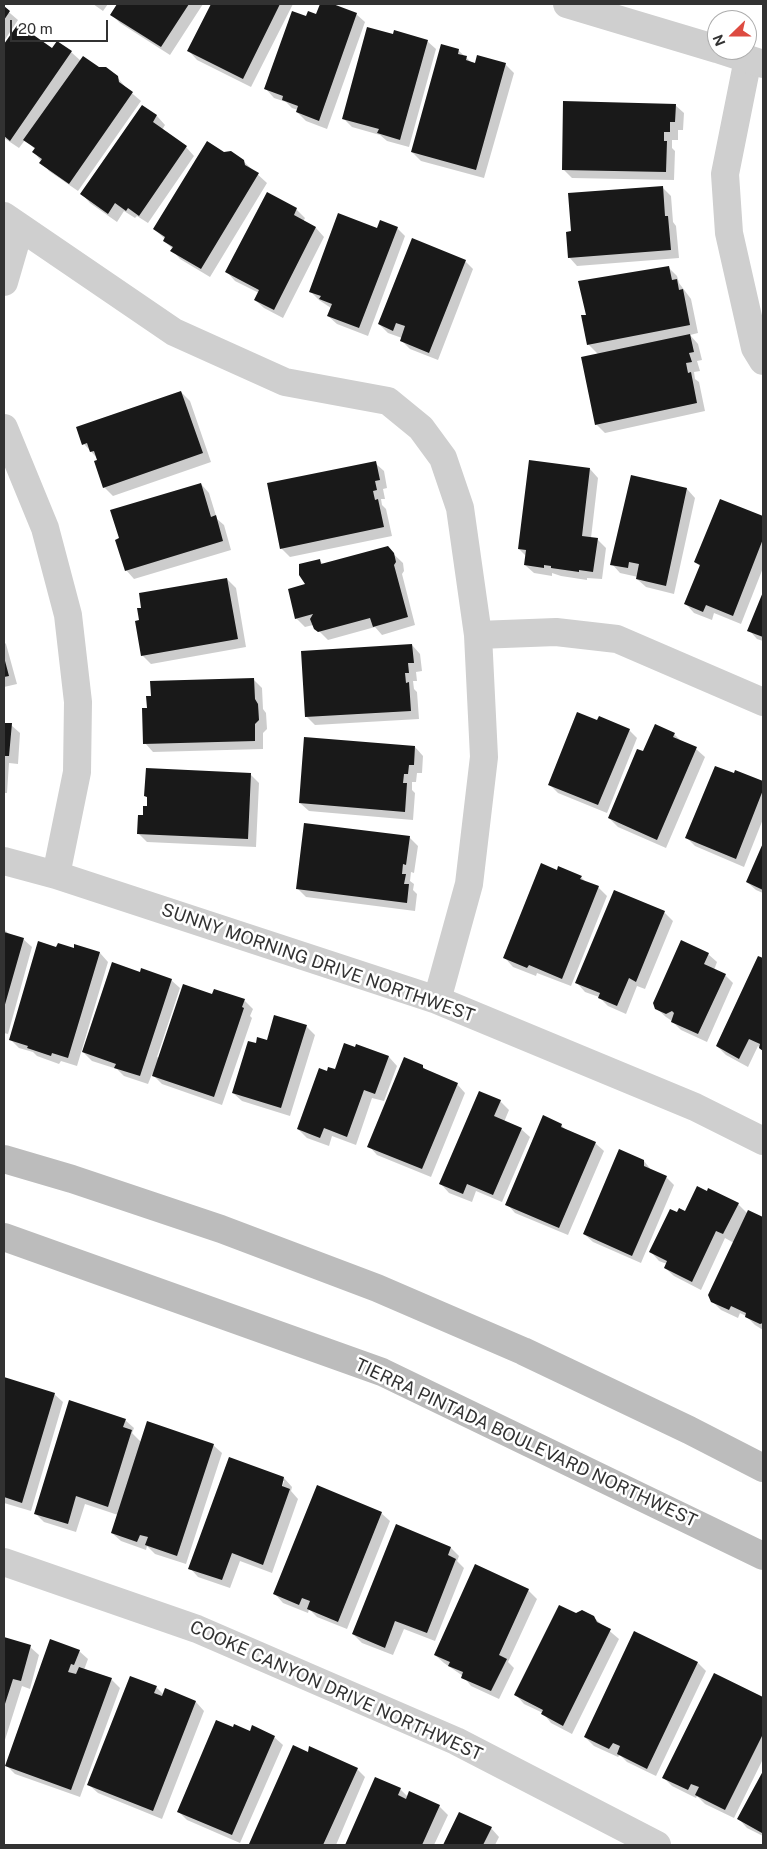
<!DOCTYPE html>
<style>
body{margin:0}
#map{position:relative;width:767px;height:1849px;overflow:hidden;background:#fff;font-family:"Public Sans",sans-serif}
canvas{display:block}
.frame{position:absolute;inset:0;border:5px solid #323232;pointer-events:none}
.north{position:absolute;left:707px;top:10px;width:50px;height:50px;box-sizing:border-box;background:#fff;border:1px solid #adadad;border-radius:50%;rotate:248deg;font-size:14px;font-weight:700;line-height:20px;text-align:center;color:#323232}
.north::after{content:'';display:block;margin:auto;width:18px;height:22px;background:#dd4b41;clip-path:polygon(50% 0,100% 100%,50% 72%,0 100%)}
.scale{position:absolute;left:10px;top:20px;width:98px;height:22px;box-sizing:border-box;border:2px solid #323232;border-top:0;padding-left:6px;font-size:15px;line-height:18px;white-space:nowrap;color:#323232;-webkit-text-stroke:4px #fff;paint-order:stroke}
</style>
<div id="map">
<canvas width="767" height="1849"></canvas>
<div class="frame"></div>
<div class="north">N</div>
<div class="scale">20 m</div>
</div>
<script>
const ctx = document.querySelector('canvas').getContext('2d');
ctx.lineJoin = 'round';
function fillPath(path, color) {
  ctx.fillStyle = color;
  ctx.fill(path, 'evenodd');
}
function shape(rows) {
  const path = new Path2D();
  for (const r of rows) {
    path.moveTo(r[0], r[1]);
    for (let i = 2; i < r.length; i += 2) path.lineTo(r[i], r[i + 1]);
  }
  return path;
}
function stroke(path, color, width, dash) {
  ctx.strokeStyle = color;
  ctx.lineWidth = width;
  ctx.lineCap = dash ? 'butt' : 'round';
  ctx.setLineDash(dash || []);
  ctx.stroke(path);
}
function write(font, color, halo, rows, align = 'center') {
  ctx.font = font + ' "Public Sans",sans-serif';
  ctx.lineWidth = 5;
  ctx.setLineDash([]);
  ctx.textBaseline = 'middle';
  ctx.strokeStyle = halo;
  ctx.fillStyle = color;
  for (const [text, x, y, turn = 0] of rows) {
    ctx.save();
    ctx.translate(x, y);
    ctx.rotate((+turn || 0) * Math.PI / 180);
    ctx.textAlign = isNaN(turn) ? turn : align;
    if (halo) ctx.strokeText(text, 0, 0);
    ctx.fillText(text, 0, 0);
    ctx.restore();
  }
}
fillPath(shape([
 [93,4,108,4,103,11],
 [119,4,203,4,170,55,120,23,112,15],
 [212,4,293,4,251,87,197,60,189,51],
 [321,4,329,4,356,14,365,22,327,129,306,121,297,112,298,110,292,108,286,102,274,98,266,89,307,17,317,16],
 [4,8,18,20,4,41],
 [18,25,52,49,57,43,71,52,81,61,117,77,127,89,141,101,78,191,49,171,34,152,36,150,25,140,19,148,4,138,4,46],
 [394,36,427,41,436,49,409,147,387,141,380,135,352,127,343,118],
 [458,50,472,63,505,64,514,73,484,178,421,161,412,152],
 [675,105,684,113,683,130,678,130,678,140,672,140,672,148,675,151,674,180,572,178,563,169],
 [142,107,157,116,165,125,162,130,186,147,194,156,148,223,137,216,135,218,124,211,117,222,90,203,82,194],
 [224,153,243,161,267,183,210,277,180,259,172,250,173,249,164,241,165,239,154,229],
 [662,187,671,196,673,222,676,226,679,258,577,266,569,257,572,233],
 [296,209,305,218,303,222,316,228,324,237,283,318,264,308,255,300,259,293,235,281,227,272],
 [397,228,405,236,368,336,337,324,328,316,331,308,319,300,310,291,378,229],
 [465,261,473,269,438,360,410,349,401,340,402,338,388,333,379,324],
 [669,268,677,276,679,283,691,299,698,333,690,335,698,344,702,360,697,361,700,371,694,372,695,379,699,382,705,411,605,433,596,424,599,355,588,344,588,316],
 [181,392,190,401,211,462,113,496,104,487,97,458,84,444],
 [375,463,384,471,387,488,383,489,385,499,381,499,382,505,386,509,392,536,290,557,281,548],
 [590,469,598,478,591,538,597,539,606,548,602,579,587,578,587,580,561,576,552,573,552,576,534,573,525,565,526,556,519,549],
 [631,477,687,489,695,498,674,594,646,587,637,579,638,577,620,573,612,564],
 [201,484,209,493,217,519,224,525,231,550,134,579,126,570],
 [720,500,763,518,763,568,741,624,714,613,712,620,694,613,686,604,701,567,695,562],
 [387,548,403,563,404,571,402,574,415,625,382,635,375,627,328,640,313,625,305,627,296,618,319,560,323,564],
 [227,579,236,588,246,647,151,664,142,655,141,621],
 [763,595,763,641,757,639,749,630],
 [4,642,6,644,17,684,4,687],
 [412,645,420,654,422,671,416,672,417,681,413,681,414,689,417,692,419,719,315,725,306,716],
 [254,680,262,688,263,709,266,713,267,729,263,733,263,749,153,752,145,743,148,709],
 [598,722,629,730,637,738,607,813,558,793,550,785],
 [4,724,11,725,20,733,18,764,9,763,7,793,4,793],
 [674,734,683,743,696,749,705,757,666,848,618,827,609,818,644,753],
 [415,747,423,756,422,773,417,773,416,782,412,782,412,790,415,793,413,820,309,811,300,803],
 [736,771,763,782,763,819,744,867,695,846,687,838],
 [251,775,259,783,256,847,147,842,138,833,148,807,148,799,146,796],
 [409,837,418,846,414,873,411,872,410,881,414,884,413,890,417,894,415,911,306,897,298,889],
 [763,846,763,893,756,890,747,882],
 [558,871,581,877,586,882,598,887,607,896,571,986,537,973,536,976,513,967,505,958],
 [664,912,673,921,645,989,637,986,626,1014,608,1006,599,997,585,992,577,983],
 [4,929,10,935,23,939,32,947,8,1034,4,1033],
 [75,946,100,953,108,962,77,1066,61,1061,59,1064,37,1056,33,1052,19,1048,10,1039,57,949,75,949],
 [708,954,717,962,714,970,725,975,733,983,707,1042,681,1030,672,1021,666,1017,656,1008],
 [759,957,763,959,763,1051,758,1046,748,1067,726,1055,717,1046],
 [141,973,171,980,180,988,157,1057,159,1058,213,996,244,1000,253,1009,250,1016,252,1018,222,1105,162,1084,152,1074,148,1084,124,1076,117,1069,92,1061,83,1052],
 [306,1026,315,1035,290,1116,242,1101,233,1093,256,1045],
 [389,1057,397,1066,384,1101,372,1098,356,1145,332,1136,329,1146,307,1138,298,1129,328,1072],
 [422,1066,428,1072,457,1084,465,1093,431,1177,377,1155,369,1146],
 [479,1092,500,1101,509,1110,504,1122,521,1129,530,1137,502,1202,476,1191,472,1202,449,1193,441,1184],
 [561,1125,566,1130,595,1143,604,1151,568,1235,515,1213,507,1204],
 [644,1161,652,1171,666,1177,674,1185,641,1263,593,1242,584,1234],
 [738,1204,748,1214,749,1211,763,1218,763,1330,755,1325,746,1316,740,1313,738,1318,721,1310,712,1301,734,1243,725,1238,701,1290,674,1276,665,1268,667,1264,659,1261,651,1252,678,1214],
 [4,1379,54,1394,63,1402,31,1511,4,1503],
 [125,1420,134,1428,132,1433,141,1442,213,1445,222,1453,186,1564,155,1554,147,1546,146,1550,121,1541,112,1533,118,1515,85,1504,76,1532,44,1522,35,1513],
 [229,1458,284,1478,292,1487,291,1491,298,1499,272,1573,240,1561,230,1588,198,1577,190,1568],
 [282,1481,284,1481,281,1492],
 [381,1513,390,1521,347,1629,317,1617,309,1609,308,1613,283,1603,275,1594],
 [397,1526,451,1548,459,1556,457,1561,464,1568,435,1641,404,1629,393,1655,362,1643,353,1634],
 [528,1590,537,1599,508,1662,514,1668,499,1699,471,1686,463,1676,444,1663,435,1655],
 [576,1614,593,1617,619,1639,572,1734,551,1723,543,1713,524,1704,516,1695],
 [4,1639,30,1647,39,1655,30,1689,22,1686,4,1743],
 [79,1651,88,1659,84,1670,111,1679,120,1688,80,1797,15,1774,6,1765],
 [698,1663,706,1671,656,1776,627,1762,620,1755,618,1757,594,1746,585,1737],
 [715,1674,763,1698,763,1759,734,1818,705,1804,697,1796,696,1798,672,1786,664,1778],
 [156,1687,164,1695,166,1690,196,1702,204,1711,162,1819,98,1793,89,1785],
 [234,1729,274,1737,283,1745,240,1843,187,1820,178,1811],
 [357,1769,365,1777,336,1845,251,1845,250,1844],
 [763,1774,763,1836,747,1828,739,1819],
 [376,1778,400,1789,408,1797,439,1806,448,1815,434,1845,346,1845],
 [460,1813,491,1828,499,1837,495,1845,445,1845]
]), '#0003');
fillPath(shape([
 [117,4,189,4,161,47,110,15],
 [211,4,280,4,243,79,187,51],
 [320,4,333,4,357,13,319,121,296,112,298,106,282,100,283,96,264,89,292,11,306,16,308,11,316,14],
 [4,6,10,11,4,20],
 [18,24,52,48,57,41,72,51,10,141,4,136,4,44],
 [367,27,393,34,394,30,428,40,400,140,377,133,379,129,342,119],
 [441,44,459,49,458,54,467,56,466,60,475,63,477,55,506,63,476,170,411,152],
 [83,56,99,67,106,67,118,76,119,82,133,92,69,184,39,163,42,159,32,152,35,148,23,140],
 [563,101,676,104,675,122,670,122,670,132,664,132,664,141,667,141,666,172,562,170],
 [142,105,157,115,153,122,187,146,139,216,128,208,126,211,115,203,108,214,80,194],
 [207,141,224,152,231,151,244,160,245,165,259,173,201,269,170,251,173,247,163,241,165,237,153,229],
 [663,186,665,216,668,216,671,250,568,258,566,232,571,231,568,193],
 [267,192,297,208,294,215,316,227,274,310,254,300,259,290,225,272],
 [338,213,377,228,380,220,398,227,359,328,327,316,332,304,319,299,321,296,309,292],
 [412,238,466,260,429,353,400,341,405,326,396,323,393,331,378,324],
 [669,266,672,280,677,279,679,290,683,289,690,325,587,345,581,315,586,315,578,281],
 [690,334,694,352,689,353,692,362,686,363,688,373,691,372,697,403,595,425,581,357],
 [181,391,203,453,103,488,94,461,97,460,94,451,90,452,87,443,82,445,76,427],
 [529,460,590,468,582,536,598,538,593,572,579,570,579,572,551,568,551,566,544,565,544,568,524,565,526,550,518,549],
 [376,461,380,480,375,481,377,490,373,491,375,500,378,499,384,527,280,549,267,483],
 [631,475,687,488,666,586,636,579,639,564,629,562,628,568,610,565],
 [201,483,211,517,216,515,223,541,125,571,115,540,119,538,110,510],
 [720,499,763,516,763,539,733,616,706,605,703,612,684,604,700,565,694,562],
 [388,546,394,553,396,562,394,565,408,617,373,627,370,618,318,632,314,629,310,619,313,614,295,619,288,589,305,584,299,575,299,564,320,559,321,564],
 [227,578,238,639,141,656,135,621,139,620,137,608,141,608,139,593],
 [763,592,763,637,747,631],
 [412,644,414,663,408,663,409,673,405,673,406,683,409,682,411,711,305,717,301,651],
 [4,657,9,676,4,677],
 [254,678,255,699,258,704,259,720,255,724,255,741,143,744,142,708,147,708,146,696,151,696,150,681],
 [577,712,597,720,599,716,630,729,598,805,548,785],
 [4,723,12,723,9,756,4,756],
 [655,724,675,733,673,737,697,747,657,840,608,818,637,749,643,751],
 [304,737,415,746,414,765,409,765,408,774,404,774,403,783,407,783,405,812,299,803],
 [715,766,734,773,735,770,763,781,763,790,736,859,685,838],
 [146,768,251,773,248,839,137,834,138,815,143,815,143,806,147,806,147,797,144,796],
 [304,823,410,836,406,865,403,864,402,874,406,874,404,884,409,884,407,903,296,889],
 [763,843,763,890,746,882],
 [541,863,557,870,558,866,582,876,580,879,599,886,562,979,529,965,527,968,503,958],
 [614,890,665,911,636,982,629,978,617,1006,598,998,600,993,575,983],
 [4,932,24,938,4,1008],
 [681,940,709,953,704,964,726,974,698,1034,671,1022,674,1013,672,1011,666,1014,655,1009,653,1003],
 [38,941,56,947,58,943,74,948,74,944,100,952,68,1058,52,1053,51,1056,27,1048,28,1046,9,1040],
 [758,956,763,958,763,1051,759,1048,760,1044,749,1039,739,1059,716,1046],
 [112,962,140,972,141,968,172,979,140,1076,114,1068,116,1064,82,1052],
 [183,984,212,994,214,989,245,999,242,1007,244,1008,214,1097,152,1076],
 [274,1015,307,1025,281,1108,232,1093,248,1041,256,1043,257,1037,267,1040],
 [344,1043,355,1047,356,1044,389,1056,375,1094,364,1090,347,1137,324,1128,320,1138,297,1129,319,1068,327,1071,328,1067,335,1069],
 [404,1057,423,1065,423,1068,458,1083,422,1169,367,1147],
 [479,1091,501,1100,494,1116,522,1128,493,1195,467,1184,463,1194,439,1184],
 [543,1115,562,1124,561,1127,596,1142,559,1228,505,1205],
 [619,1149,644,1160,644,1166,667,1176,632,1256,583,1234],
 [697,1186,707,1191,708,1188,739,1203,723,1234,716,1231,692,1282,664,1268,667,1261,649,1252,670,1209,677,1212,679,1208,685,1211],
 [748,1210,763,1217,763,1323,760,1324,745,1317,746,1313,731,1306,729,1310,711,1302,708,1295],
 [4,1377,55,1393,22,1503,4,1497],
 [69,1400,126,1419,123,1427,132,1430,108,1507,76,1496,68,1524,34,1514],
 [147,1421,214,1444,177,1556,145,1545,148,1537,140,1535,137,1542,111,1533],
 [229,1457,284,1477,282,1486,290,1489,263,1565,232,1553,222,1580,188,1569],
 [317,1485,382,1512,338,1622,307,1609,310,1601,302,1598,299,1605,273,1594],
 [396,1524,451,1547,448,1555,456,1559,427,1633,395,1621,385,1648,352,1634],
 [475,1564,529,1589,499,1655,507,1659,491,1691,461,1678,463,1672,448,1666,450,1662,434,1655],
 [559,1605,576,1613,582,1610,594,1616,597,1622,611,1629,563,1726,541,1714,543,1710,514,1695],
 [634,1631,698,1662,647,1769,617,1754,620,1746,613,1743,609,1749,584,1737],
 [4,1637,31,1645,21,1681,13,1679,4,1707],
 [50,1639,80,1650,74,1665,71,1664,68,1672,76,1674,79,1667,112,1678,71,1790,5,1766],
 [714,1673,763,1697,763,1734,725,1810,695,1795,699,1787,691,1784,688,1790,662,1778],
 [130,1676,157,1686,154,1693,162,1696,165,1688,196,1701,153,1811,87,1785],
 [216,1720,233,1727,234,1724,250,1731,252,1725,275,1736,232,1835,177,1812],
 [293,1745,308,1752,309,1746,358,1768,323,1845,251,1845,249,1844],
 [763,1771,763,1830,762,1833,737,1819],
 [375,1777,401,1788,398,1795,406,1799,409,1791,440,1805,422,1845,345,1845],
 [459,1812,492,1827,483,1845,443,1845]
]), '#191919');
stroke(shape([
 [748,59,725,174,729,233,755,348,763,361],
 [4,216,174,332,285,382,388,401,421,428,443,458,460,508,478,635,484,757,469,884,437,1000],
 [4,282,20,227],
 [4,428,45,528,68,615,78,702,77,772,56,875],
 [478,635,556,632,617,639,763,702],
 [4,861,56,875,437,1000,695,1107,763,1141],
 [4,1562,197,1629,456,1741,657,1845]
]), '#cfcfcf', 28);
stroke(shape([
 [567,4,717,49],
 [720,50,763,64]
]), '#cfcfcf', 28);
stroke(shape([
 [4,1159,72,1179,221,1229,377,1288,523,1351,689,1430,763,1468],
 [4,1237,382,1372,763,1556]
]), '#bcbcbc', 28);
write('18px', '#323232', '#fff', [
 ["SUNNY MORNING DRIVE NORTHWEST",318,963,19],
 ["TIERRA PINTADA BOULEVARD NORTHWEST",526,1443,25],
 ["COOKE CANYON DRIVE NORTHWEST",336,1691,24]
]);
</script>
